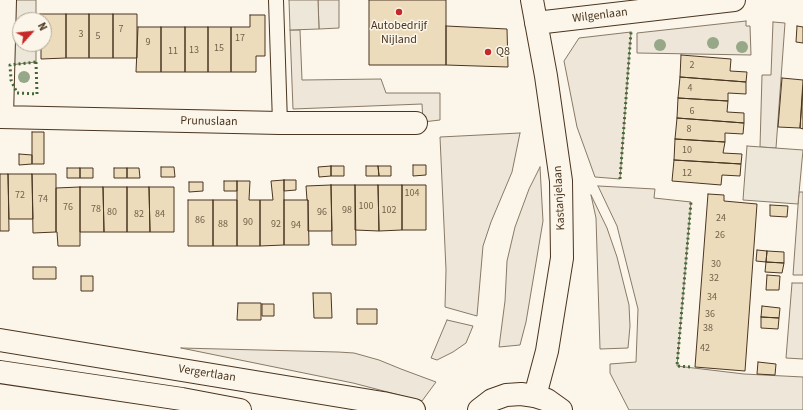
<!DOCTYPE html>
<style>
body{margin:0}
#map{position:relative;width:803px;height:410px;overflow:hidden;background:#fbf6e9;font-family:"Source Sans 3",sans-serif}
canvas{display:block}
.north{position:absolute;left:12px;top:12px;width:40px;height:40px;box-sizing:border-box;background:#fbf6e9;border:1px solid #b4a999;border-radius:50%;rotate:63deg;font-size:11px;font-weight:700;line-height:16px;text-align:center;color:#4a3520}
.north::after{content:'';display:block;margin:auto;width:14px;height:18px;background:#c62828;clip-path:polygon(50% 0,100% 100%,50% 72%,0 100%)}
</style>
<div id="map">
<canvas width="803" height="410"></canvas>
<div class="north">N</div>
</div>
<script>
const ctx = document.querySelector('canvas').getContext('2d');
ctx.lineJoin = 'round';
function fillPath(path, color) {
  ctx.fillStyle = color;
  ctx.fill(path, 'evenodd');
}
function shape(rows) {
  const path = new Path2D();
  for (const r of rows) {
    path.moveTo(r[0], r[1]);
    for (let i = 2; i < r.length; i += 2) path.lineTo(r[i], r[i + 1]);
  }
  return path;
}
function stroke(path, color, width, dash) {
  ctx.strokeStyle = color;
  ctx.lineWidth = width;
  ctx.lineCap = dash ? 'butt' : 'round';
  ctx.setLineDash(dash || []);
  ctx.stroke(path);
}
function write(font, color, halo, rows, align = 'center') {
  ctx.font = font + ' "Source Sans 3",sans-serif';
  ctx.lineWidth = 3;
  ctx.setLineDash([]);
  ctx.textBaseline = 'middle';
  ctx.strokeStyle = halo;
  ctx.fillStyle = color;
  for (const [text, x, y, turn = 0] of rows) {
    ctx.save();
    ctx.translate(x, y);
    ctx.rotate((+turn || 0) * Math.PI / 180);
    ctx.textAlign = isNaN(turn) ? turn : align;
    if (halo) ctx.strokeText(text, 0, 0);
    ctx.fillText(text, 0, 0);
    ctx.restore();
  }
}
const green = shape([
 [318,0,339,0,339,28,319,29,318,0],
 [746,21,746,26,750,26,751,55,637,53,637,33,746,21],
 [773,22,785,23,776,148,760,147,762,75,771,75,773,22],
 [290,30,300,30,302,80,381,79,386,93,440,93,440,120,423,122,422,104,293,109,290,30],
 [631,32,620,179,595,177,577,127,564,61,579,38,631,32],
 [520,133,512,172,491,222,483,246,477,316,445,307,446,270,440,137,520,133],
 [540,167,543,221,526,322,520,345,499,347,505,301,507,261,515,227,529,189,540,167],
 [598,186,655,189,654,198,691,202,677,366,744,374,803,377,803,410,629,410,610,373,610,364,636,362,638,309,617,226,598,186],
 [799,192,803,192,803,275,793,275,799,192],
 [591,195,607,228,617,257,629,305,630,326,628,348,600,349,596,218,591,195],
 [792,283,803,283,803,359,786,358,792,283],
 [447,320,473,326,466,343,453,352,437,360,431,358,447,320],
 [181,348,338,352,354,353,379,360,401,369,436,382,422,401,353,383,181,348]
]);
fillPath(green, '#ede6d9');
stroke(green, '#887966', 1);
const parking = shape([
 [8,0,36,0,36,20,20,20,20,44,36,44,36,62,10,65,8,0],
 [289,0,318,0,319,29,290,30,289,0],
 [747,146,803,150,798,204,743,200,747,146]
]);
fillPath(parking, '#ede7d9');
stroke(parking, '#887966', 1);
const building = shape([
 [369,0,446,0,446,65,369,65,369,0],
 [40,14,66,14,66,58,41,59,41,44,44,44,44,20,41,20,40,14],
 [66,14,89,14,89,58,66,58,66,14],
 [89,14,113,14,113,58,89,58,89,14],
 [113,14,137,14,137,58,113,58,113,14],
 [250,15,265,15,265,56,256,56,256,72,231,72,231,27,250,27,250,15],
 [446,26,507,29,508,67,446,65,446,26],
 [797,26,803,27,803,43,796,42,797,26],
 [138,27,161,27,161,72,136,72,138,27],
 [161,27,185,27,185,72,161,72,161,27],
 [185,27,208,27,208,72,185,72,185,27],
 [208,27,231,27,231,72,208,72,208,27],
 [681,55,731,59,730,71,747,72,746,82,680,77,681,55],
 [680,77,746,82,746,94,728,93,728,101,678,98,680,77],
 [782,78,803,80,800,128,778,127,782,78],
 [803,88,803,129,800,128,803,88],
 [678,98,728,101,727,112,744,113,744,123,677,118,678,98],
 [677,118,744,123,743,134,725,133,725,142,675,139,677,118],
 [32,132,44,132,44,164,32,164,32,132],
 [675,139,725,142,723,153,742,154,741,164,674,160,675,139],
 [19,154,32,155,32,164,19,165,19,154],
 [674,160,741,164,740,176,722,175,721,185,672,181,674,160],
 [413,165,426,165,426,175,413,176,413,165],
 [331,166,344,166,344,176,331,176,331,166],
 [331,166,331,176,319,177,318,167,331,166],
 [366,166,378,166,379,176,366,176,366,166],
 [378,166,391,166,391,176,379,176,378,166],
 [161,167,174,167,175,177,161,177,161,167],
 [67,168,80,168,80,178,67,178,67,168],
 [80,168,93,168,93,178,80,178,80,168],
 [114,168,127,168,127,178,114,178,114,168],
 [127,168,139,168,140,178,127,178,127,168],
 [0,174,8,174,9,231,0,231,0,174],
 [8,174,32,174,33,219,9,219,8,174],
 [32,174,56,174,56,232,33,233,32,174],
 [284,180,284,245,260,246,260,200,273,200,271,181,284,180],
 [284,180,296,180,296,190,284,191,284,180],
 [224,181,237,181,237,191,224,191,224,181],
 [237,181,250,181,249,200,260,200,260,246,237,246,237,181],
 [189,182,203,182,203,191,189,192,189,182],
 [331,185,332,231,308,231,308,200,307,200,306,186,331,185],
 [331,185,355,185,356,245,332,245,331,185],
 [355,185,378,185,379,231,355,230,355,185],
 [378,185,402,185,402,230,379,231,378,185],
 [402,185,426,185,426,230,402,230,402,185],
 [80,187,103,187,104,232,80,232,80,187],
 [80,187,80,246,58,246,57,232,56,232,56,188,80,187],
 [103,187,127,187,127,232,104,232,103,187],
 [127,187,149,187,150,232,127,232,127,187],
 [149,187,174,187,174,232,150,232,149,187],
 [708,194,724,195,724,201,757,204,745,371,695,367,708,194],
 [188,200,213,200,213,246,188,246,188,200],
 [213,200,237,200,237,246,213,246,213,200],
 [284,200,308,200,309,245,284,245,284,200],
 [770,205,788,206,787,217,770,216,770,205],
 [757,250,767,251,766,262,756,261,757,250],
 [767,251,784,252,784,263,766,262,767,251],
 [766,262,784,263,782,273,765,272,766,262],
 [33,267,56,267,56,279,33,279,33,267],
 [767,275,780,276,779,290,766,290,767,275],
 [81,276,93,276,93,291,81,291,81,276],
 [313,293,331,293,332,318,314,318,313,293],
 [238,303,261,303,261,320,237,320,238,303],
 [262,304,274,304,274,316,262,316,262,304],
 [762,306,780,308,779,318,761,317,762,306],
 [357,309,377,309,377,324,357,324,357,309],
 [761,317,779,318,778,329,761,328,761,317],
 [758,362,776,364,775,375,757,374,758,362]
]);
fillPath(building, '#ecdcbc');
stroke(building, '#4a3520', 1);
const lane = shape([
 [276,0,280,123]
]);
const street = shape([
 [532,0,546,76,561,181,562,258,547,351,535,396],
 [536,23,734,0],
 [0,117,280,123,416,123],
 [2,117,5,0]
]);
const secondary = shape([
 [0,340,383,403,414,410],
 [0,372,182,399,240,410],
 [479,410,492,400,506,395,521,394,535,396,547,400,561,410]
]);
stroke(lane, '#4a3520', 16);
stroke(street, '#4a3520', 24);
stroke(secondary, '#4a3520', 24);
stroke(lane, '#fbf6e9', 14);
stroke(street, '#fbf6e9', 22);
stroke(secondary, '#fbf6e9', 22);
stroke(shape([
 [36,62,37,94,17,93,11,80,10,65,36,62],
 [620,179,631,32],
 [690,367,677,366,691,202]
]), '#436837', 3, [2, 3]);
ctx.fillStyle = '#96a887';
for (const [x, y] of [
 [713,43],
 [660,45],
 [742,47],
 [24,77]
]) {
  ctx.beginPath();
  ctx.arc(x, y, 6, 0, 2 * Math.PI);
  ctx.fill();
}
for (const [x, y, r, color] of [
 [399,12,4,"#c62828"],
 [488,52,4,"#c62828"]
]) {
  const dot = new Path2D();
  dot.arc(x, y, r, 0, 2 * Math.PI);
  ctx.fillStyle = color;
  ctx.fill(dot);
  stroke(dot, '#fbf6e9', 1.5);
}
write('10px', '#725f47', null, [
 ["7",121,30],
 ["3",81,35],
 ["5",98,37],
 ["17",240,39],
 ["9",148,43],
 ["15",219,49],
 ["13",194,51],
 ["11",173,52],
 ["2",692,66],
 ["4",690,89],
 ["6",692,112],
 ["8",689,130],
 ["10",687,151],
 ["12",687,174],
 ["104",412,194],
 ["72",20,196],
 ["74",43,200],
 ["100",366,207],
 ["76",68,208],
 ["78",96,210],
 ["98",347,211],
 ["102",389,211],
 ["80",112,213],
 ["96",322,213],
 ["82",139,215],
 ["84",160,215],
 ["24",721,219],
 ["86",200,221],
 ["90",248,223],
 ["88",223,225],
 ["92",276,225],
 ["94",296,226],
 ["26",720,236],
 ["30",716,265],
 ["32",714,279],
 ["34",712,298],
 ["36",710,315],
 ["38",708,329],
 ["42",705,349]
]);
write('12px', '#4a3520', '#fbf6e9', [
 ["Wilgenlaan",600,16,-7],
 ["Prunuslaan",209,122,1],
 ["Kastanjelaan",560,198,-93],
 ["Vergertlaan",207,374,9]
]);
write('12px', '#4a3520', '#fbf6e9', [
 ["Autobedrijf",399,26],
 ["Nijland",399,40],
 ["Q8",496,52,"left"]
]);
</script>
